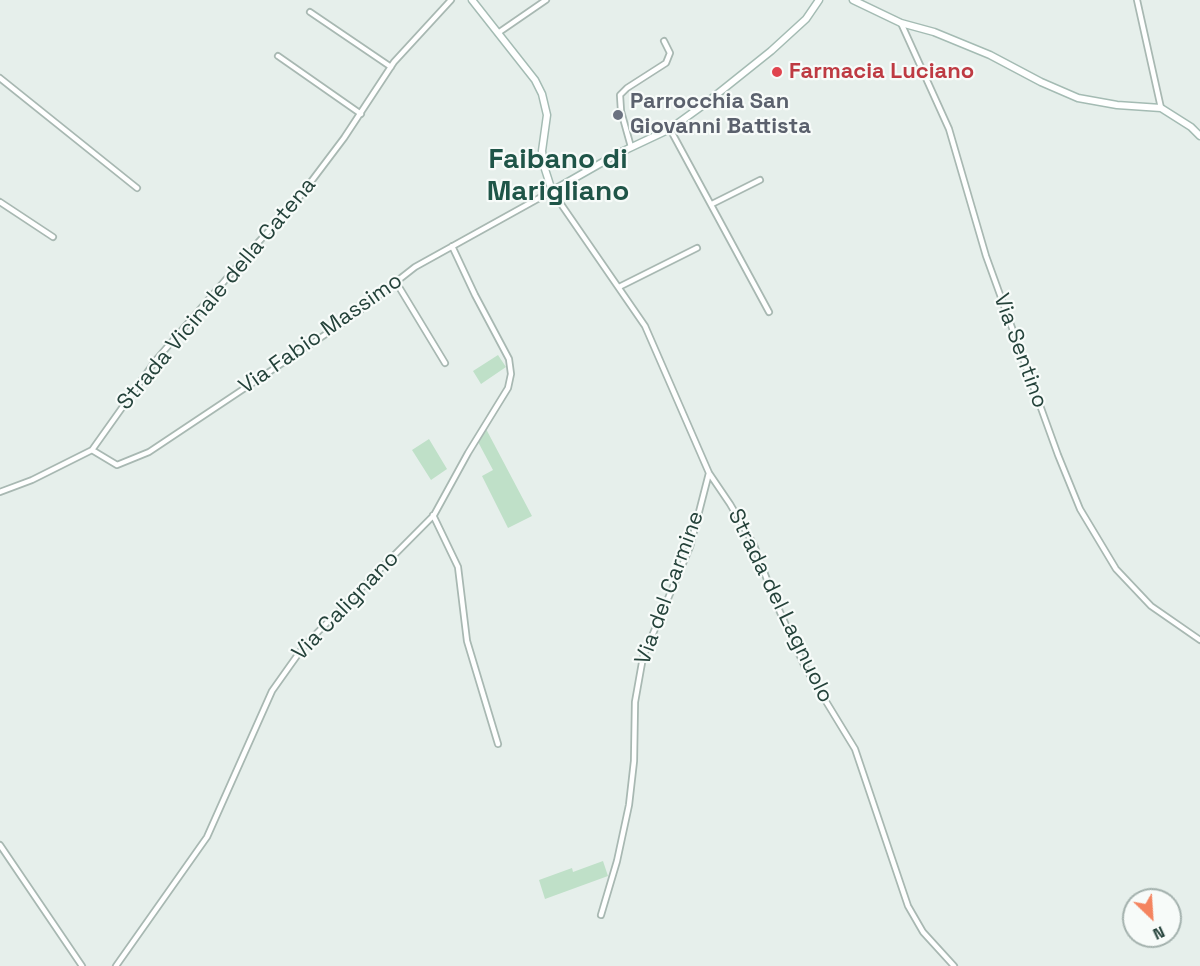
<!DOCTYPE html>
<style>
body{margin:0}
#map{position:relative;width:1200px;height:966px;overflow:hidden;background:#e6efeb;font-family:"Space Grotesk",sans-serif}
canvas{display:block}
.north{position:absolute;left:1122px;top:888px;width:60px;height:60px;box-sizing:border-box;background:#f7fbf9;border:2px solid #a3b1ad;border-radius:50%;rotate:155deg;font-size:16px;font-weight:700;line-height:24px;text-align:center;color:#24423a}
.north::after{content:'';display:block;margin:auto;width:21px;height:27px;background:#f4845f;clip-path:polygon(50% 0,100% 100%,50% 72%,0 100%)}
</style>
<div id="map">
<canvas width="1200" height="966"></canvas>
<div class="north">N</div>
</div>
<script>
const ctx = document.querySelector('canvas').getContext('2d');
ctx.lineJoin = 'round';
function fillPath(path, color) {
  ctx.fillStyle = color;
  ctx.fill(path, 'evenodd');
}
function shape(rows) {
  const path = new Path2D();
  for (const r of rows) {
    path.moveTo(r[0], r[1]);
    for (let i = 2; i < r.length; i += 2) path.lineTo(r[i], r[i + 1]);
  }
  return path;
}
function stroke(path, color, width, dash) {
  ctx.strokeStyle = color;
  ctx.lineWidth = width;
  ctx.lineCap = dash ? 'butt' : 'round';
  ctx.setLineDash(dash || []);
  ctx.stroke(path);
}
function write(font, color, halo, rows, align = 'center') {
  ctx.font = font + ' "Space Grotesk",sans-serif';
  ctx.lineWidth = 4.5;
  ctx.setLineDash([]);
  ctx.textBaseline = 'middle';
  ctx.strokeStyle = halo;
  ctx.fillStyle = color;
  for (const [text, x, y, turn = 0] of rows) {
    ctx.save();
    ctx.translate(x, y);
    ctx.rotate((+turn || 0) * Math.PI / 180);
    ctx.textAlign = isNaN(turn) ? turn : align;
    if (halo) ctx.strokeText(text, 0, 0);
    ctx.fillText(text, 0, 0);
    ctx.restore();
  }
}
fillPath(shape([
 [498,355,506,367,481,384,473,371],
 [485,427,532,516,508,528,482,476,493,470,477,440],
 [429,439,447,469,431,480,412,450],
 [603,861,608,876,545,899,539,880,572,868,573,872]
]), '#bfe0c8');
const street = shape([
 [1137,0,1161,108],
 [310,12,391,67],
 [901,23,949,129,986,256,1058,455,1080,509,1116,569,1151,606,1200,640],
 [498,33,546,0],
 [278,56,361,114],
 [0,78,137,188],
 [670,129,769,312],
 [631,147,621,111,620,95,627,88,666,63,670,53,664,41],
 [0,202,53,237],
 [712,204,760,180],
 [396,282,445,363],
 [619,287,697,248],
 [92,450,117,465,149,452,350,318,415,267,552,191,645,326,709,473,730,504,754,545,775,601,805,667,855,749,908,906,923,932,954,966],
 [92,450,156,360,254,247,298,199,344,138,394,62,451,0],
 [0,492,32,480,92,450],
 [433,515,458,567,467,641,498,744],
 [0,845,82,966],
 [601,915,617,861,629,805,634,761,635,702,643,657,690,547,709,473],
 [116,966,207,837,272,691,289,667,304,646,434,515,468,453,508,388,511,374,509,359,475,295,452,246]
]);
const secondary = shape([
 [472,0,535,80,542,94,547,115,542,151,544,166,552,191,617,154,670,129,706,103,771,51,806,19,819,0],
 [853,0,901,23,934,32,990,55,1041,82,1078,98,1117,105,1161,108,1191,127,1200,136]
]);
stroke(street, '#a8b8b2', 8);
stroke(secondary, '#a4bbb3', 9);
stroke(street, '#fff', 4.5);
stroke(secondary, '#fff', 6);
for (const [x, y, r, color] of [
 [777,72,6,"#e0444e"],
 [618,115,6,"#6b7280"]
]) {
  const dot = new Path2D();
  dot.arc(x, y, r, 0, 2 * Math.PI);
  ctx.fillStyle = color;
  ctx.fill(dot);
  stroke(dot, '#f7fbf9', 2);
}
write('bold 22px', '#be3a42', '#f7fbf9', [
 ["Farmacia Luciano",789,72]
], 'left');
write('bold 22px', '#5b616d', '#f7fbf9', [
 ["Parrocchia San",630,102],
 ["Giovanni Battista",630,127]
], 'left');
write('22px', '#24423a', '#f7fbf9', [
 ["Strada Vicinale della Catena",217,294,-50],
 ["Via Fabio Massimo",321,334,-35],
 ["Via Sentino",1020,351,70],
 ["Via del Carmine",670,588,-70],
 ["Via Calignano",346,606,-46],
 ["Strada del Lagnuolo",780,606,64]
]);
write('bold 28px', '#1f5548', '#f7fbf9', [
 ["Faibano di",558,160],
 ["Marigliano",558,192]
]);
</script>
